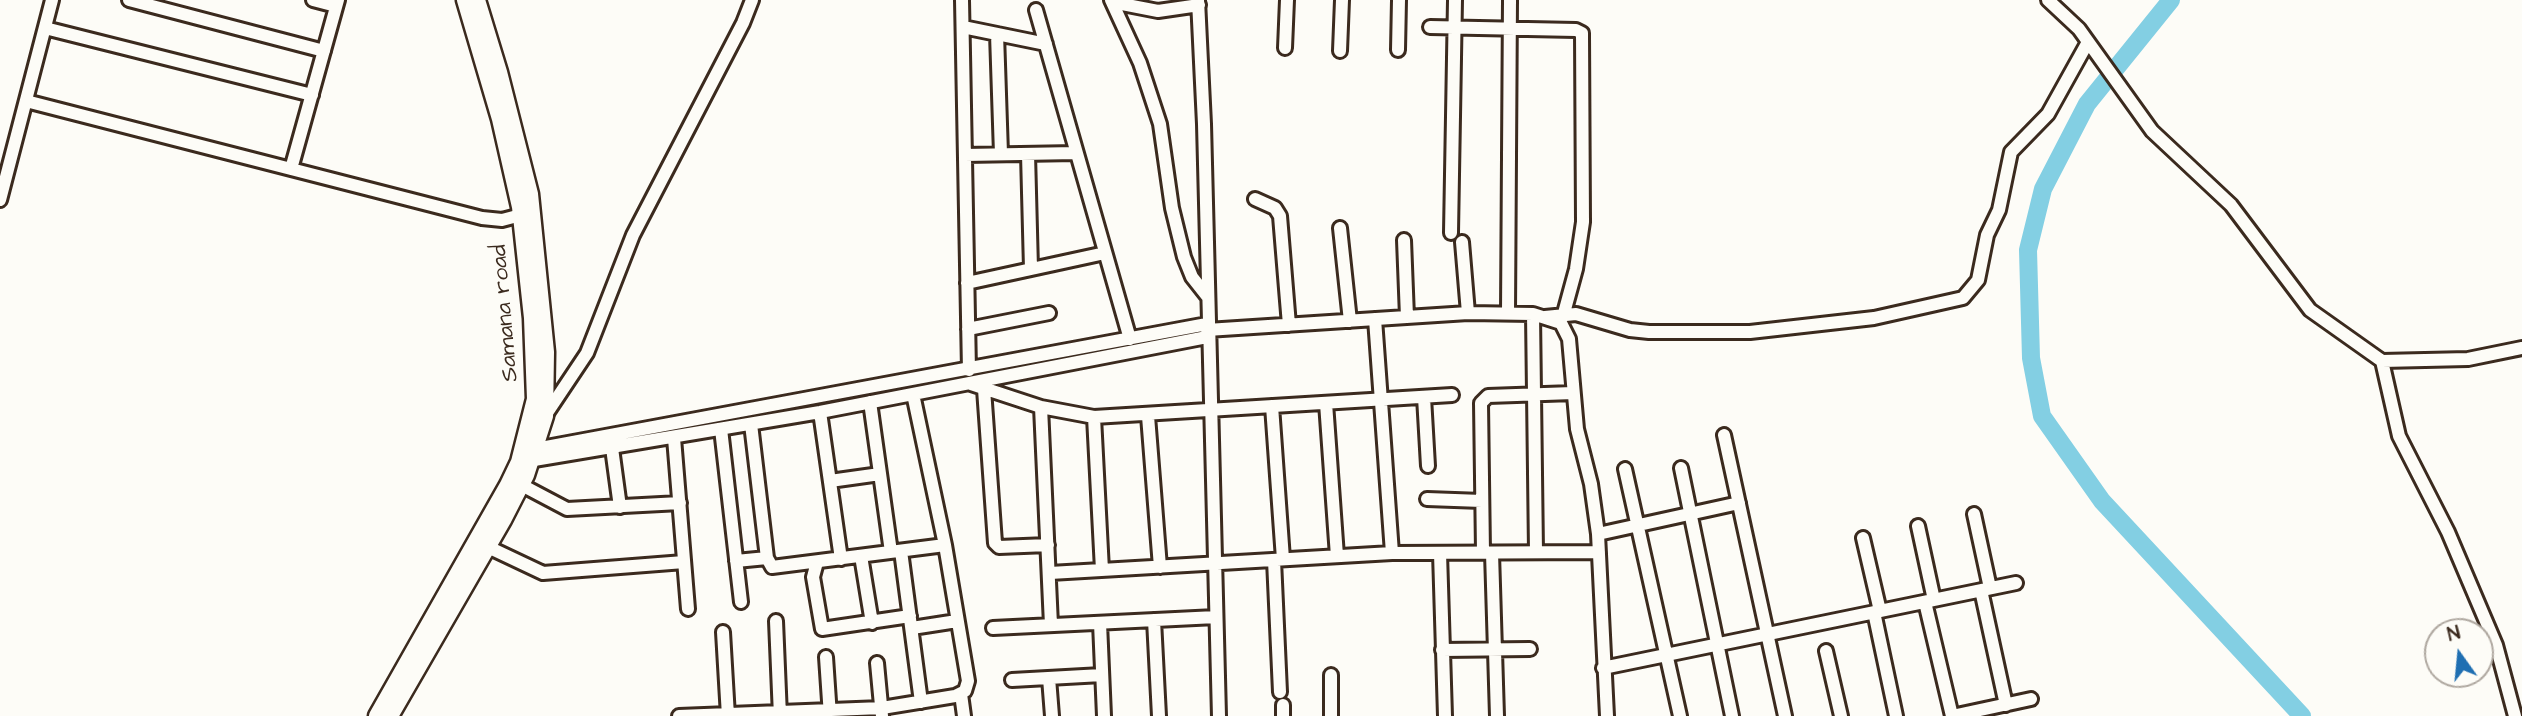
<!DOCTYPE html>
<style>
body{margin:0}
#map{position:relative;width:2522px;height:716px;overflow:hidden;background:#fdfcf7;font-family:"Architects Daughter",sans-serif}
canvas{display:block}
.north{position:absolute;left:2424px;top:618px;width:70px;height:70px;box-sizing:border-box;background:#fdfcf7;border:2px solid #afa8a0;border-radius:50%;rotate:345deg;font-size:19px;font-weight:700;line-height:28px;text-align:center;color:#3b2a1e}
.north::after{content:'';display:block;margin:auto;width:24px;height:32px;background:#1f6fb2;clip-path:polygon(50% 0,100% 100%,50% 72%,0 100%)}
</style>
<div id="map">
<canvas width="2522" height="716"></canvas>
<div class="north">N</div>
</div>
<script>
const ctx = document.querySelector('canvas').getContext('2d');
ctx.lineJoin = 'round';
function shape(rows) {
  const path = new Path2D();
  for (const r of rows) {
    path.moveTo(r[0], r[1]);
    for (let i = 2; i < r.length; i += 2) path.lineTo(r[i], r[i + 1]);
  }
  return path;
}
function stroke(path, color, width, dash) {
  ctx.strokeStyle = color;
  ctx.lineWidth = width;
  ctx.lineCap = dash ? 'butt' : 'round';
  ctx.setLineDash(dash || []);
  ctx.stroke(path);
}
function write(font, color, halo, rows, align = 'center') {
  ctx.font = font + ' "Architects Daughter",sans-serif';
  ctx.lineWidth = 6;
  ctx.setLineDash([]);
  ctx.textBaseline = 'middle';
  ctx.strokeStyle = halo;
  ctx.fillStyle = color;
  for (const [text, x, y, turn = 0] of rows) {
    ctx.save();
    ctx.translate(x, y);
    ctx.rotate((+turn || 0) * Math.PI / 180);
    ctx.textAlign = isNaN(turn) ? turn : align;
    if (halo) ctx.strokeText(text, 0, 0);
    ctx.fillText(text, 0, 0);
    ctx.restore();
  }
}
stroke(shape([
 [2171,0,2087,104,2043,189,2028,250,2031,358,2042,416,2102,501,2302,716]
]), '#83cfe3', 18);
const minor = shape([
 [129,0,324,51],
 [313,0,336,6],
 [962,0,969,370],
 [1111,0,1140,63,1160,124,1172,208,1184,257,1192,277,1207,296],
 [1198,0,1204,124,1219,716],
 [2048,0,2079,29,2152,131,2231,205,2310,310,2382,361,2399,436,2448,532,2496,645,2515,716],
 [1112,2,1158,11,1199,5],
 [1036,10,1130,339],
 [963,27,1046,44],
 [1430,27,1576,30,1582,33,1583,222,1576,269,1564,313],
 [45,28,312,95],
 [997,34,1001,154],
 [1285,48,1287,0],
 [1398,50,1399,0],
 [1340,51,1342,0],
 [26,101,482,218,502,220,521,215],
 [1028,154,1031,269],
 [965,155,1076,153],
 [291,169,338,0],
 [1255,199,1275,208,1280,216,1289,325],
 [0,200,52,0],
 [1340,228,1350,321],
 [1451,233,1455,0],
 [1404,240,1407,317],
 [1462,242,1468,313],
 [967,283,1105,253],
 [1508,313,1510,0],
 [1533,314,1536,552],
 [1545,317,1576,314,1630,330,1649,332,1750,332,1874,318,1963,298,1978,280,1987,235,1999,210,2011,152,2048,114,2088,42],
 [1375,319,1392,553],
 [968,329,1049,313],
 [1207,330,1468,313,1533,314,1561,323,1569,339,1577,429,1591,484,1598,534,1607,716],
 [2382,361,2468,359,2522,348],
 [971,384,1041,407,1094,417,1452,395],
 [984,389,995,543,999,547,1048,545],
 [1424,397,1428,466],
 [870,402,891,552],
 [1326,403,1337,556],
 [1272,406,1283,559],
 [1041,407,1051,625],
 [820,412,841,559],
 [545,416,587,353,633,235,743,23,752,0],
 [1148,416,1160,567],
 [1094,417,1102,570],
 [751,424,767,558,772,567,945,545],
 [721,429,741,602],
 [1724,435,1785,716],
 [674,438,688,609],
 [612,448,620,507],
 [530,450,1207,324],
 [522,462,820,412,1207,337],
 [1681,468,1732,716],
 [1625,469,1680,716],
 [514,481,567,509,680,503],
 [830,481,880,474],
 [1427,499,1482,501],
 [1974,514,1990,588],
 [1918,526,1934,600],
 [1598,534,1739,503],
 [1863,538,1880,611],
 [488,547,543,573,684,562],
 [901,551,921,702],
 [1483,552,1481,403,1488,396,1573,393],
 [1440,553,1445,716],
 [1492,553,1497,716],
 [861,556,872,623],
 [1274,560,1280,692],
 [736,561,767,558],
 [817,562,813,577,822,629,910,616],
 [1050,573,1392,553,1599,552],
 [1981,590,2006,705],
 [1925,602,1952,716],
 [1874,612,1896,716],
 [1154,620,1159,716],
 [776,621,780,716],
 [1100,623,1104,716],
 [912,628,957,621],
 [993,628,1216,617],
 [723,632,728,716],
 [1442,650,1530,649],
 [1826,651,1841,716],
 [826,657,830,716],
 [877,663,882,716],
 [1603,668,2016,583],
 [1049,678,1052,716],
 [1012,680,1102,675],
 [961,694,964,716],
 [679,716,882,708,955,696,965,691,968,681,945,545,913,394],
 [1283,716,1283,705],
 [1331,716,1331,675],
 [1952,716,2031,699]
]);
const major = shape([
 [377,716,508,485,519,462,535,399,532,318,520,207,500,119,465,0],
 [390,716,503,520,526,475,545,416,546,352,530,194,499,72,477,0]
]);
stroke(minor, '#3b2a1e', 18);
stroke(major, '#3b2a1e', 21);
stroke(minor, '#fdfcf7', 12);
stroke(major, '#fdfcf7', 16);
write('23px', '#3b2a1e', '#fdfcf7', [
 ["Samana road",506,313,-95]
]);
</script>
